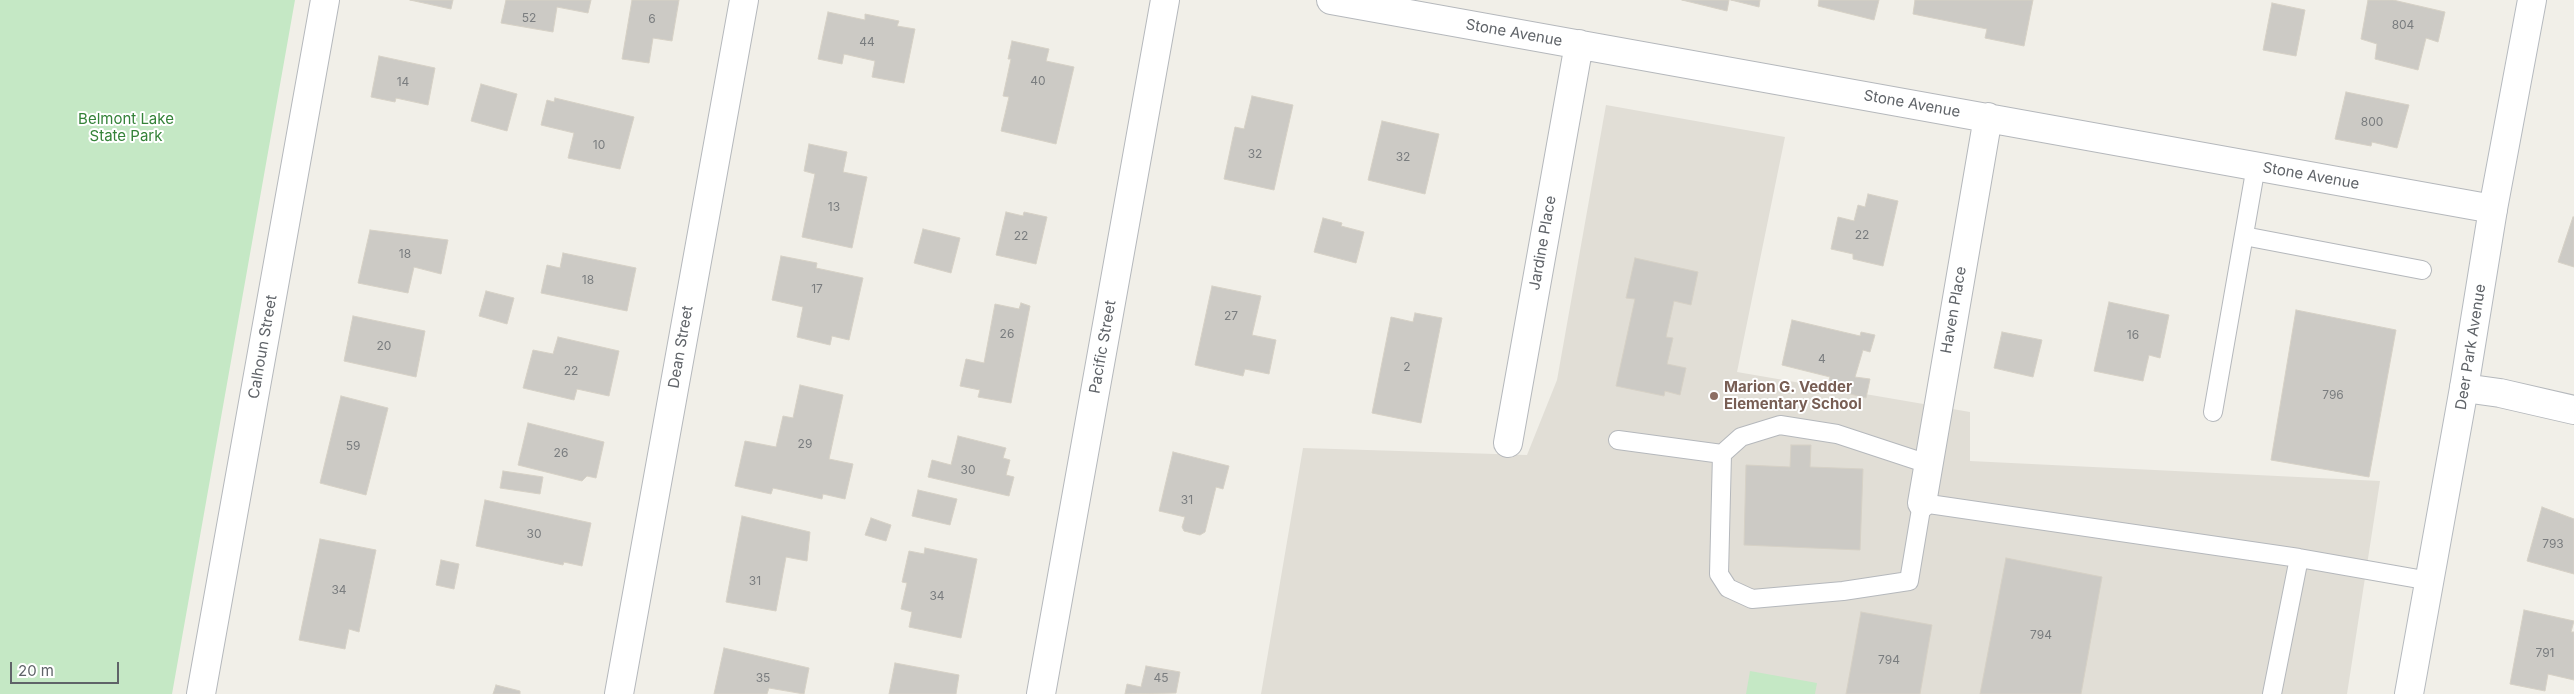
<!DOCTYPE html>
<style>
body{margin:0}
#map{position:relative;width:2574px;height:694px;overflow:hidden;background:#f1efe8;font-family:Inter,sans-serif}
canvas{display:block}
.scale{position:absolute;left:10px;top:662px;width:109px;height:22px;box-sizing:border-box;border:2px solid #5f6368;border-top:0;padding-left:6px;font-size:15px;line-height:18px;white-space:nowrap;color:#5f6368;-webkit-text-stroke:4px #fff;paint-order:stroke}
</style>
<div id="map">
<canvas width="2574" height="694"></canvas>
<div class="scale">20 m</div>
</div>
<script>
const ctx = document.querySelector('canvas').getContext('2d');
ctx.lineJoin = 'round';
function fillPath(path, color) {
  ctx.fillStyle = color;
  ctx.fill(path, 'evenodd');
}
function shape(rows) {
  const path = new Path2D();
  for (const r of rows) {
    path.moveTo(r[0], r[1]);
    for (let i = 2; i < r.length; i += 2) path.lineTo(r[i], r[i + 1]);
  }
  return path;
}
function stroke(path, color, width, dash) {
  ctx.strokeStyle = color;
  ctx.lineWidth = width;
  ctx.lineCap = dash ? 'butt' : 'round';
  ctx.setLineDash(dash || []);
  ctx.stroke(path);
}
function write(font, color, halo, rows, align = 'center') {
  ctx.font = font + ' Inter,sans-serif';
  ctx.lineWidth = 4;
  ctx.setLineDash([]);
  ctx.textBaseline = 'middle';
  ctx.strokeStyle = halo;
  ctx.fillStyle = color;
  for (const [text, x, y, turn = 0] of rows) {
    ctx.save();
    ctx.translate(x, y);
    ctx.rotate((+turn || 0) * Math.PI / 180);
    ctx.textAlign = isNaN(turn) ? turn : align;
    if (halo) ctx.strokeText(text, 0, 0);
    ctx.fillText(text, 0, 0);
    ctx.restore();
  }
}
fillPath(shape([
 [1606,105,1785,137,1737,372,1970,412,1970,461,2380,481,2347,694,1261,694,1303,448,1527,455,1557,380]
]), '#e1ded6');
fillPath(shape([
 [0,0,295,0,172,694,0,694],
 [1750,671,1817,683,1815,694,1746,694]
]), '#c5e8c5');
const building = shape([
 [410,0,453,0,451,9,410,0],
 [506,0,591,0,588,13,557,7,553,32,501,23,506,0],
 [632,0,679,0,672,41,653,38,649,63,622,59,632,0],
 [1682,0,1729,0,1727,11,1682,0],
 [1731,0,1760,0,1759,7,1731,0],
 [1819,0,1879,0,1874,20,1818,6,1819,0],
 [1915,0,2033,0,2024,46,1985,38,1987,29,1913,14,1915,0],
 [2368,0,2393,0,2445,12,2438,42,2426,38,2418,70,2375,59,2377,44,2361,39,2368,0],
 [2272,3,2305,10,2296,56,2263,50,2272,3],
 [828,12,865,20,865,14,899,21,897,26,915,29,904,83,872,77,875,61,844,54,842,64,818,59,828,12],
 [1012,41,1049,49,1046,61,1074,67,1056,144,1001,131,1009,97,1003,96,1011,59,1008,59,1012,41],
 [379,56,435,68,428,105,396,98,395,102,371,97,379,56],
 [481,84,517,94,507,131,471,121,481,84],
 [2346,92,2409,105,2397,148,2372,142,2371,146,2335,139,2346,92],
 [1252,96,1293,105,1274,190,1224,179,1235,127,1244,129,1252,96],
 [555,98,634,117,620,169,568,158,574,133,541,125,547,100,554,102,555,98],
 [1382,121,1439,134,1425,194,1368,180,1382,121],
 [809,144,847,152,843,172,867,177,852,248,802,237,815,174,804,171,809,144],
 [1868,194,1898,201,1883,266,1853,259,1853,254,1831,249,1838,217,1854,221,1858,205,1865,207,1868,194],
 [1006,212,1023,216,1024,212,1047,217,1036,264,996,255,1006,212],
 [2573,217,2574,217,2574,267,2558,262,2573,217],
 [1323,218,1342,223,1341,226,1364,232,1356,263,1314,252,1323,218],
 [923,229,960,238,951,273,914,263,923,229],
 [370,230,448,240,441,274,414,267,408,293,358,283,370,230],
 [563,253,636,268,627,311,541,293,547,265,560,268,563,253],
 [781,256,817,263,816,268,863,278,849,340,832,336,830,345,797,337,803,307,772,300,781,256],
 [1635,258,1698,272,1691,305,1674,301,1666,337,1673,338,1667,364,1686,368,1680,395,1665,391,1664,396,1616,386,1635,299,1626,298,1635,258],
 [1212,286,1261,296,1252,335,1276,340,1269,374,1245,369,1243,376,1195,365,1212,286],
 [486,291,514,298,507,324,479,316,486,291],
 [2109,302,2169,315,2160,358,2149,355,2143,381,2094,371,2109,302],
 [1021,303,1030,306,1011,403,978,397,980,390,960,386,966,359,984,363,995,304,1019,309,1021,303],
 [2296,310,2396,330,2369,477,2271,460,2296,310],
 [1415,313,1442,318,1421,423,1372,413,1391,317,1413,322,1415,313],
 [353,316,425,331,416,377,344,361,353,316],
 [1792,320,1860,336,1861,332,1875,335,1870,352,1863,350,1855,377,1870,379,1866,398,1827,388,1830,377,1782,365,1792,320],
 [2002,332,2042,340,2033,377,1994,368,2002,332],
 [558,337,619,351,609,396,577,389,574,400,523,388,533,350,553,354,558,337],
 [800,385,843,395,829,459,853,464,845,499,823,494,822,499,773,488,771,494,735,486,745,441,776,447,783,416,793,418,800,385],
 [341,396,388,408,366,495,320,483,341,396],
 [528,423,604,442,596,478,587,476,582,481,518,465,528,423],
 [958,436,1006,448,1003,458,1010,460,1006,475,1014,477,1009,496,928,477,932,460,951,465,958,436],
 [1791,445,1811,445,1810,467,1863,469,1860,550,1744,545,1746,465,1790,467,1791,445],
 [1173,452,1229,466,1223,489,1216,487,1205,532,1200,535,1184,531,1182,527,1185,517,1159,511,1173,452],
 [503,471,543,477,540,494,500,488,503,471],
 [918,490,957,499,950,525,912,516,918,490],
 [485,500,591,523,582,566,564,562,563,565,476,546,485,500],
 [2542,507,2574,519,2574,574,2527,561,2542,507],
 [742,516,810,532,807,561,786,557,776,611,726,602,742,516],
 [871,518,891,525,886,541,865,535,871,518],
 [320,539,376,550,359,632,349,629,345,649,299,640,320,539],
 [925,548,977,559,961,638,909,627,912,612,901,609,907,583,902,582,909,551,924,554,925,548],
 [2006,558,2102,577,2081,694,1980,694,2006,558],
 [441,560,459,564,454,589,436,585,441,560],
 [2524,610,2574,621,2571,632,2574,632,2574,680,2548,674,2545,691,2510,684,2524,610],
 [1861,612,1932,625,1920,694,1846,694,1861,612],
 [724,648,809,668,804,694,769,688,767,694,714,694,724,648],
 [895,663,959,675,956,694,889,694,895,663],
 [1146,666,1180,672,1176,693,1125,694,1127,684,1141,687,1146,666],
 [496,685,520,691,520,694,493,694,496,685]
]);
fillPath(building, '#cccac5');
stroke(building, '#d6d1c6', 1);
const lane = shape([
 [2244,236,2422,270],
 [2213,412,2256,166],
 [1618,440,1722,454],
 [1928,464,1837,434,1780,425,1741,437,1722,454,1719,574,1728,588,1752,599,1843,591,1909,581,1922,503,2299,558,2430,581],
 [2272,694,2299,558]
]);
const street = shape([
 [1331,0,2493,209],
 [2464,388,2500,393,2574,410],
 [1508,443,1579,44],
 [1922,503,1988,117],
 [201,694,325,0],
 [619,694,744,0],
 [1041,694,1165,0]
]);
const secondary = shape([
 [2409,694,2464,388,2493,209,2532,0]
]);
stroke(lane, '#b5b8bc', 20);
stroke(street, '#b5b8bc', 30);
stroke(secondary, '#b6babf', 30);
stroke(lane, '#fff', 18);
stroke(street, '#fff', 28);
stroke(secondary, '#fff', 28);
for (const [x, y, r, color] of [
 [1714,396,5,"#8d6e63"]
]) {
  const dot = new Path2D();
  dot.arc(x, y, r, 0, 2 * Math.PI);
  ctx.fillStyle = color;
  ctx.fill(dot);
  stroke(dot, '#fff', 2);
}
write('12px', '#7a7d7f', null, [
 ["52",529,18],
 ["6",652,19],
 ["804",2403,25],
 ["44",867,42],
 ["40",1038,81],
 ["14",403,82],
 ["800",2372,122],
 ["10",599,145],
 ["32",1255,154],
 ["32",1403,157],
 ["13",834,207],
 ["22",1862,235],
 ["22",1021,236],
 ["18",405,254],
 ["18",588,280],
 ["17",817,289],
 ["27",1231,316],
 ["26",1007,334],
 ["16",2133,335],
 ["20",384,346],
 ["4",1822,359],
 ["2",1407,367],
 ["22",571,371],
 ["796",2333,395],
 ["29",805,444],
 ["59",353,446],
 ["26",561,453],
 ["30",968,470],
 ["31",1187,500],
 ["30",534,534],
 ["793",2553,544],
 ["31",755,581],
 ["34",339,590],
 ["34",937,596],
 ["794",2041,635],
 ["791",2545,653],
 ["794",1889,660],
 ["35",763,678],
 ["45",1161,678]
]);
write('15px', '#5f6368', '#fff', [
 ["Stone Avenue",1514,33,10],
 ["Stone Avenue",1912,104,10],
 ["Stone Avenue",2311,176,10],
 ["Jardine Place",1543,243,-80],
 ["Haven Place",1954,310,-80],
 ["Calhoun Street",263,347,-80],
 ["Dean Street",681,347,-80],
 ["Pacific Street",1103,347,-80],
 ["Deer Park Avenue",2471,347,-81]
]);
write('15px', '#348238', '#fff', [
 ["Belmont Lake",126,119],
 ["State Park",126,136]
]);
write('bold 15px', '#785e54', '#fff', [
 ["Marion G. Vedder",1724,387],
 ["Elementary School",1724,404]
], 'left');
</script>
